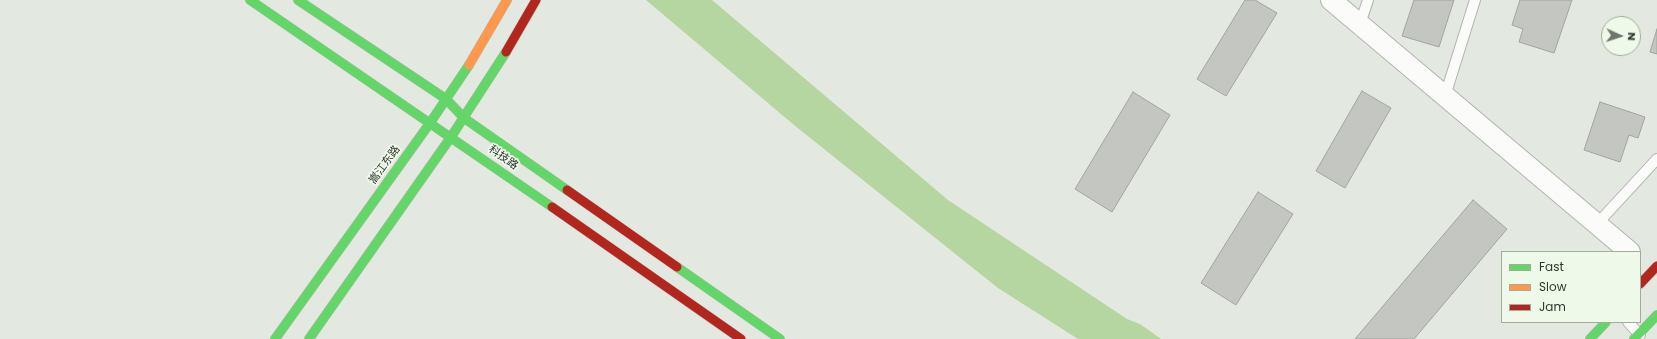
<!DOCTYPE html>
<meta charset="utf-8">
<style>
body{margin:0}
#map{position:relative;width:1657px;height:339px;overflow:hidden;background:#e3e8e0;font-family:Poppins,sans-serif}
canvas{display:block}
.legend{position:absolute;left:1501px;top:251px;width:140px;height:72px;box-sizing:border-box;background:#eff9ea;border:1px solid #a3ab9f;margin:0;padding:5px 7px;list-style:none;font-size:12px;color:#31352f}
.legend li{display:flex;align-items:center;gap:8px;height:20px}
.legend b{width:20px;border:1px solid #a3ab9f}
.north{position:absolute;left:1601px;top:16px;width:40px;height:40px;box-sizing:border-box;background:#eff9ea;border:1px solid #a3ab9f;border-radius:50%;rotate:93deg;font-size:11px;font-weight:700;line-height:16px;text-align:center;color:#31352f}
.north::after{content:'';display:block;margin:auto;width:14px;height:18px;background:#6f746d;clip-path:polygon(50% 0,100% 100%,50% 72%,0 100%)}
</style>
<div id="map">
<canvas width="1657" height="339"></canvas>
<ul class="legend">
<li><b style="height:5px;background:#63d668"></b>Fast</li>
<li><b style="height:5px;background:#ff974d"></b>Slow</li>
<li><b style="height:5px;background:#b3261e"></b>Jam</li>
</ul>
<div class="north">N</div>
</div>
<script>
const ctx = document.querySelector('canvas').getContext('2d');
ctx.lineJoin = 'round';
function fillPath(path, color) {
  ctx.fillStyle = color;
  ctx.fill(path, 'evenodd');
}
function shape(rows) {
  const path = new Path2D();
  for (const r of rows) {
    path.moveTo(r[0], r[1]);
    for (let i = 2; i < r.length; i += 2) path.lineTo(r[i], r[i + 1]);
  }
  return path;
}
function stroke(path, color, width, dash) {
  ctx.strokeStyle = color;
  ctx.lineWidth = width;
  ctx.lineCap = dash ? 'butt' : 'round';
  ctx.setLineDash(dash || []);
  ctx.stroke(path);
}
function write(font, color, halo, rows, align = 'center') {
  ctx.font = font + ' Poppins,"Noto Sans SC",sans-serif';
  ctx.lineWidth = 3.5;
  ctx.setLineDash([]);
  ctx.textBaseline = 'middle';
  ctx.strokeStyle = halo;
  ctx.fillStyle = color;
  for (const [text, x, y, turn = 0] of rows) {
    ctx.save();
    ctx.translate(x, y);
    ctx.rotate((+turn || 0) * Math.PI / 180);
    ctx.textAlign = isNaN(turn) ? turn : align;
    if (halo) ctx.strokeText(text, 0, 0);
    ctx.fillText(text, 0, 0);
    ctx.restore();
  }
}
fillPath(shape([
 [646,0,712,0,948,200,1127,319,1140,324,1161,339,1078,339,998,288,794,125]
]), '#b5d6a0');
const building = shape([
 [1245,0,1255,0,1277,13,1226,96,1197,79,1245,0],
 [1414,0,1454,0,1439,47,1402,36,1414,0],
 [1520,0,1572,0,1554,53,1519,42,1523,29,1512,25,1520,0],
 [1657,29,1657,54,1650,52,1657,29],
 [1362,91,1391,108,1345,188,1316,171,1362,91],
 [1133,92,1170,115,1112,212,1075,189,1133,92],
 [1600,102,1645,117,1638,138,1629,135,1620,162,1584,150,1600,102],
 [1258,192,1293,214,1236,305,1201,283,1258,192],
 [1473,200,1507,229,1414,339,1355,339,1473,200]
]);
fillPath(building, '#c3c6c1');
stroke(building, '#a1a59f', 1);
const lane = shape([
 [1360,24,1368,0],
 [1445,96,1475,0],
 [1597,224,1657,159],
 [1628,322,1640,335]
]);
const street = shape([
 [1331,0,1630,252]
]);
const fast = shape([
 [250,0,552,207],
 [298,0,446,99,464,118,567,190],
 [677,267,780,339],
 [275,339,430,123,469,65],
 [309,339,451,137,506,52],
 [1590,339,1606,322],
 [1634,339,1657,315]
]);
const slow = shape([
 [469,65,507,0]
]);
const jam = shape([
 [506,52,536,0],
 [567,190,677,267],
 [552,207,741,339],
 [1640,284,1657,266]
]);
stroke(lane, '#b2b5af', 12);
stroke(street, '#b2b5af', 22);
stroke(fast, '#b2b5af', 10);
stroke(slow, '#b2b5af', 10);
stroke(jam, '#b2b5af', 10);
stroke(lane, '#fbfcfa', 10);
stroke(street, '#fbfcfa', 20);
stroke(fast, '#63d668', 9);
stroke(slow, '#ff974d', 9);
stroke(jam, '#b3261e', 9);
write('11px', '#31352f', '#eff9ea', [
 ["科技路",503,158,35],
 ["嵩江东路",385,165,-54]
]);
</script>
